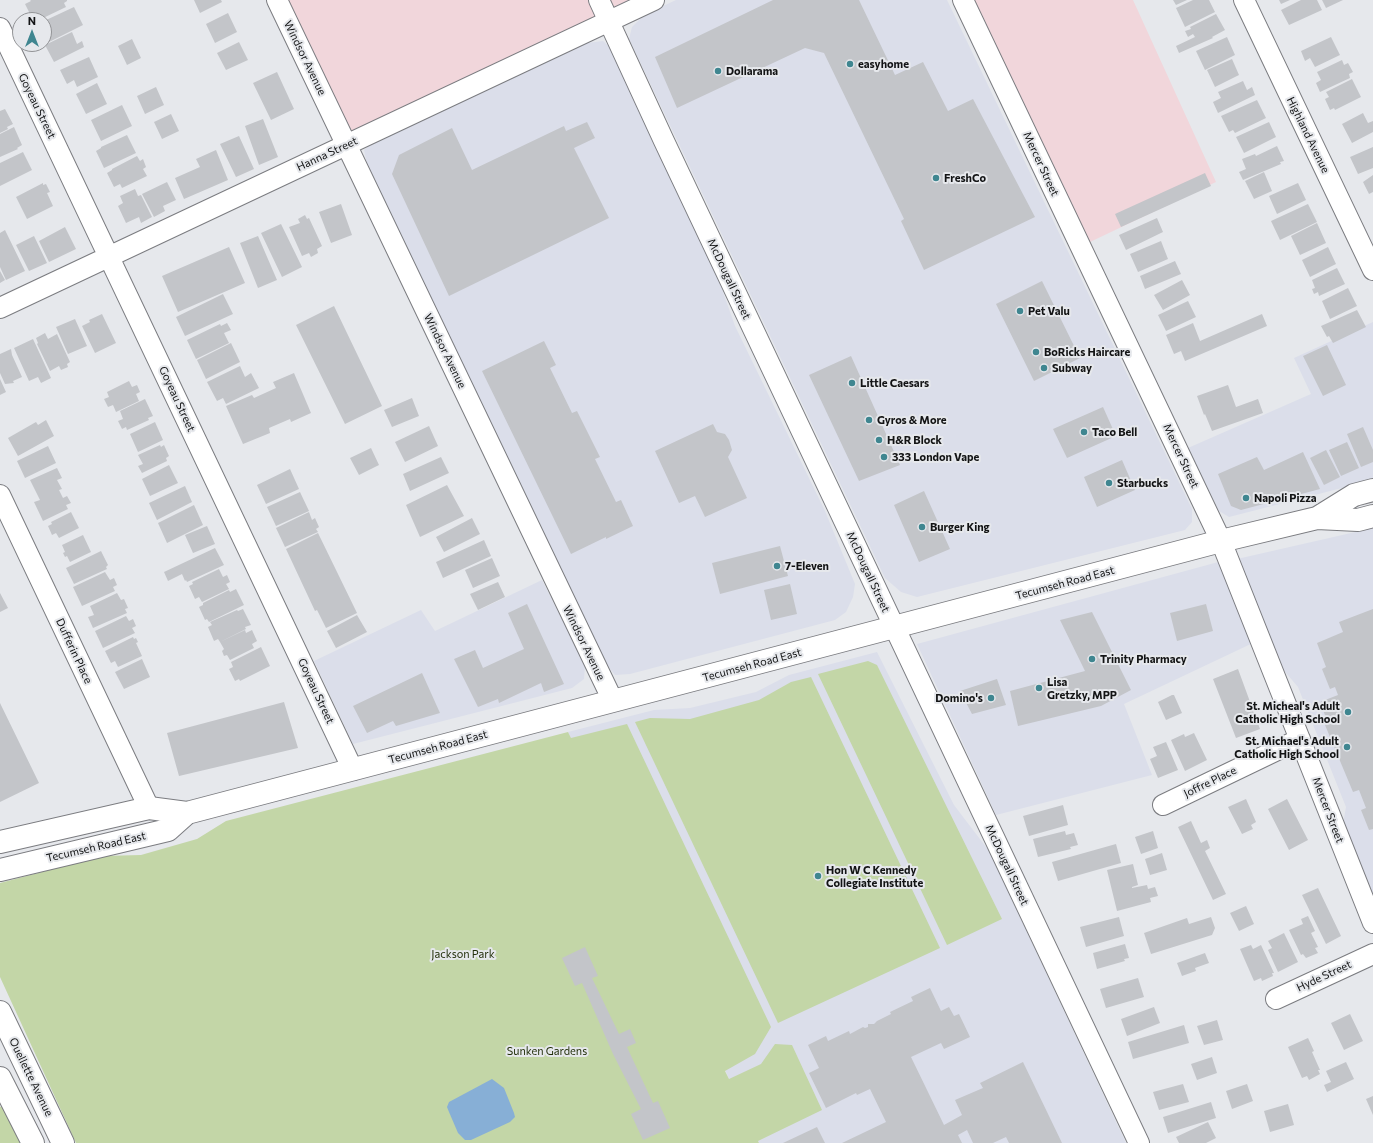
<!DOCTYPE html>
<style>
body{margin:0}
#map{position:relative;width:1373px;height:1143px;overflow:hidden;background:#e6e8ec;font-family:Commissioner,sans-serif}
canvas{display:block}
.north{position:absolute;left:12px;top:12px;width:40px;height:40px;box-sizing:border-box;background:#e6e8ec;border:1px solid #929396;border-radius:50%;rotate:0deg;font-size:11px;font-weight:700;line-height:16px;text-align:center;color:#131415}
.north::after{content:'';display:block;margin:auto;width:14px;height:18px;background:#3f8690;clip-path:polygon(50% 0,100% 100%,50% 72%,0 100%)}
</style>
<div id="map">
<canvas width="1373" height="1143"></canvas>
<div class="north">N</div>
</div>
<script>
const ctx = document.querySelector('canvas').getContext('2d');
ctx.lineJoin = 'round';
function fillPath(path, color) {
  ctx.fillStyle = color;
  ctx.fill(path, 'evenodd');
}
function shape(rows) {
  const path = new Path2D();
  for (const r of rows) {
    path.moveTo(r[0], r[1]);
    for (let i = 2; i < r.length; i += 2) path.lineTo(r[i], r[i + 1]);
  }
  return path;
}
function stroke(path, color, width, dash) {
  ctx.strokeStyle = color;
  ctx.lineWidth = width;
  ctx.lineCap = dash ? 'butt' : 'round';
  ctx.setLineDash(dash || []);
  ctx.stroke(path);
}
function write(font, color, halo, rows, align = 'center') {
  ctx.font = font + ' Commissioner,sans-serif';
  ctx.lineWidth = 4;
  ctx.setLineDash([]);
  ctx.textBaseline = 'middle';
  ctx.strokeStyle = halo;
  ctx.fillStyle = color;
  for (const [text, x, y, turn = 0] of rows) {
    ctx.save();
    ctx.translate(x, y);
    ctx.rotate((+turn || 0) * Math.PI / 180);
    ctx.textAlign = isNaN(turn) ? turn : align;
    if (halo) ctx.strokeText(text, 0, 0);
    ctx.fillText(text, 0, 0);
    ctx.restore();
  }
}
fillPath(shape([
 [676,0,947,0,1192,509,1192,522,1185,530,917,597,901,592,885,578,629,39,632,27,644,15],
 [603,41,610,47,711,258,735,326,825,511,855,584,853,597,846,612,835,620,630,674,615,675,607,665,367,164,364,150,373,142,587,43],
 [1373,322,1373,480,1229,517,1219,511,1188,448,1311,394,1294,358],
 [1373,528,1373,899,1343,824,1346,807,1298,687,1280,666,1237,559],
 [1222,561,1255,642,1124,704,1152,775,996,815,917,644],
 [542,580,585,665,584,679,572,688,353,744,314,661,421,610,435,631],
 [877,652,954,805,989,851,1126,1143,759,1143,568,732,654,710,690,708,756,692,789,675]
]), '#dbdeea');
fillPath(shape([
 [287,0,629,0,352,133],
 [973,0,1133,0,1216,182,1090,242]
]), '#f1d6db');
fillPath(shape([
 [868,661,877,665,1002,919,947,945,818,674],
 [811,677,940,948,778,1023,635,722,650,718,690,719,759,700,791,682],
 [627,724,771,1027,755,1054,725,1071,729,1079,761,1064,775,1044,792,1045,822,1110,758,1141,759,1143,76,1143,0,977,0,883,103,856,141,855,197,839,226,821,568,732,571,738],
 [4,1105,23,1143,0,1143,0,1107]
]), '#c3d6a7');
fillPath(shape([
 [492,1079,504,1088,514,1113,515,1117,510,1122,471,1140,465,1140,458,1133,449,1112,447,1107,449,1102]
]), '#87afd6');
fillPath(shape([
 [30,0,67,0,67,1,64,3,66,7,39,20,38,18,33,20,25,4,31,1],
 [194,0,221,0,222,2,200,13],
 [773,0,859,0,895,75,923,62,948,111,973,99,1035,217,924,270,901,221,904,219,824,53,805,48,677,108,655,57],
 [1173,0,1187,0,1176,5],
 [1193,0,1209,0,1215,12,1185,27,1176,8],
 [1279,0,1290,0,1281,4],
 [1301,0,1317,0,1322,10,1289,25,1281,10],
 [1322,0,1343,0,1326,8],
 [74,7,83,25,45,44,44,21],
 [228,13,237,32,215,43,206,24],
 [1216,14,1225,30,1212,37,1213,38,1179,53,1176,46,1195,37,1193,34,1188,37,1185,31,1191,29,1190,27],
 [72,32,77,44,82,41,84,47,54,62,45,45],
 [1227,37,1235,55,1205,70,1196,51],
 [1331,37,1340,55,1315,67,1310,58,1305,61,1301,51],
 [132,39,141,58,127,65,118,46],
 [239,42,248,60,226,70,217,53],
 [89,57,98,77,77,87,74,80,67,84,60,70],
 [1232,59,1239,75,1215,87,1207,70],
 [1342,60,1344,65,1348,63,1353,72,1349,74,1350,78,1320,92,1316,83,1321,80,1317,72],
 [277,72,294,109,271,120,253,83],
 [1352,79,1361,97,1335,110,1334,108,1330,110,1325,99,1329,97,1326,92],
 [1243,81,1247,90,1252,87,1255,95,1218,113,1213,102,1221,98,1218,92],
 [97,83,107,104,86,114,76,94],
 [156,87,164,105,145,114,137,96],
 [1257,100,1266,118,1235,133,1233,130,1229,132,1221,116],
 [122,105,132,126,101,141,91,120],
 [5,109,13,124,7,127,8,129,0,133,0,111],
 [1363,113,1368,123,1373,121,1373,132,1352,143,1342,124],
 [171,114,179,131,162,139,154,122],
 [263,119,278,157,259,165,245,126],
 [587,122,595,138,574,148,609,218,449,296,392,174,399,155,452,128,472,170,564,126,566,131],
 [1269,122,1276,137,1244,153,1236,137],
 [14,127,22,145,17,148,18,149,0,157,0,134],
 [127,135,136,153,104,168,96,151,101,148,101,147],
 [239,136,254,169,236,177,220,144],
 [1277,146,1284,161,1280,162,1281,164,1243,180,1239,172,1246,169,1242,159,1255,154,1256,156],
 [1373,147,1373,168,1358,174,1350,157],
 [216,150,228,180,184,199,175,178,200,167,196,159],
 [23,152,32,170,0,186,0,163],
 [137,156,140,161,143,159,146,167,143,169,147,176,122,188,120,184,114,187,107,173,112,170,112,169],
 [1264,172,1272,191,1254,199,1245,181],
 [1205,173,1211,186,1121,227,1115,214],
 [1373,175,1373,192,1369,194,1363,182],
 [167,182,176,200,163,206,165,211,154,217,142,194],
 [43,183,43,185,46,184,50,192,47,193,53,206,27,219,16,197],
 [1298,183,1306,200,1277,214,1269,196],
 [135,189,138,196,141,195,152,217,141,223,139,217,126,223,118,206,123,203,120,196],
 [341,204,352,235,331,243,319,212],
 [1308,204,1317,222,1280,240,1271,221],
 [305,215,307,219,309,218,322,246,317,249,318,253,311,257,309,253,302,256,289,227,300,223,298,219],
 [1157,218,1163,232,1126,250,1119,235],
 [1317,223,1326,243,1300,255,1291,236],
 [281,224,302,267,282,277,261,233],
 [65,227,76,249,49,262,39,241],
 [5,230,25,271,6,280,0,267,0,233],
 [34,236,47,263,29,271,16,245],
 [258,236,277,280,258,288,240,243],
 [1161,241,1168,259,1138,272,1130,254],
 [229,247,245,283,178,312,162,276],
 [1328,247,1336,264,1310,277,1302,260],
 [1175,261,1181,274,1145,289,1140,276],
 [1337,268,1345,284,1319,296,1318,292,1314,294,1312,289,1315,288,1312,280],
 [0,271,5,280,0,283],
 [1182,280,1190,295,1163,310,1154,295],
 [1042,281,1080,358,1034,381,996,304],
 [1348,288,1357,306,1330,319,1322,301],
 [223,294,233,314,185,336,176,317],
 [1188,301,1196,317,1166,331,1158,315],
 [334,306,382,406,345,424,296,325],
 [1357,310,1366,327,1333,343,1329,336,1327,337,1321,326],
 [102,314,116,343,95,353,82,326,90,322,89,320],
 [1262,314,1267,326,1185,361,1181,351,1174,354,1166,335,1193,323,1200,341],
 [75,319,87,346,68,354,56,327],
 [227,323,231,330,224,333,229,343,196,359,187,340,220,324,221,326],
 [45,333,48,339,57,334,70,362,67,364,68,367,61,370,59,366,50,371,37,344,38,343,36,338],
 [33,339,51,378,41,383,38,377,29,381,14,348],
 [544,341,556,365,550,368,572,413,577,411,600,457,595,459,616,502,621,500,633,526,606,539,606,537,571,554,482,371],
 [231,343,240,362,206,379,197,360],
 [1327,345,1346,385,1323,396,1303,356],
 [11,349,12,355,22,377,13,381,14,383,5,384,0,373,0,354],
 [851,356,900,465,859,481,809,375],
 [240,366,245,377,251,373,259,388,226,404,223,398,217,401,207,382],
 [294,373,311,413,291,422,290,419,269,428,270,433,243,444,226,406,252,395,254,398,276,388,273,382],
 [0,379,6,392,0,395],
 [129,381,132,387,137,385,140,392,136,394,139,401,116,412,113,405,108,407,104,399,109,397,107,392],
 [1228,385,1236,407,1258,399,1263,413,1212,431,1205,414,1204,415,1197,396],
 [412,398,419,416,392,427,384,410],
 [145,399,153,416,148,418,149,420,127,430,126,427,122,429,118,421,123,419,120,411],
 [1103,407,1116,436,1067,458,1053,429],
 [46,420,54,436,18,456,8,438,36,422,38,425],
 [155,422,163,440,138,452,130,434],
 [713,424,717,432,725,434,729,440,732,450,728,457,747,498,705,517,695,496,679,503,655,451],
 [429,426,438,446,405,462,395,442],
 [1363,427,1373,450,1373,462,1361,467,1347,434],
 [1347,442,1359,468,1341,476,1329,450],
 [160,445,161,447,164,445,169,456,166,458,167,461,142,473,138,466,143,464,138,455],
 [48,446,56,463,25,478,17,461],
 [371,448,379,465,359,475,350,458],
 [1326,450,1340,477,1324,485,1310,458],
 [1303,452,1320,489,1241,510,1231,506,1218,474,1257,457,1264,470],
 [441,457,449,473,410,491,403,474],
 [1122,460,1135,490,1097,507,1084,477],
 [169,465,178,483,150,496,142,479],
 [57,468,62,478,57,480,62,489,59,490,63,498,67,496,71,503,66,505,68,509,43,521,34,502,40,500,30,480],
 [290,469,299,489,266,504,257,485],
 [447,485,464,516,420,537,406,505],
 [185,486,192,502,157,520,149,503],
 [924,491,950,549,919,562,894,505],
 [300,492,309,511,276,526,267,507],
 [194,505,203,525,167,543,158,523],
 [71,512,79,528,59,538,56,533,52,535,48,526,52,524,51,522],
 [309,512,312,520,315,518,319,527,316,529,318,532,285,547,276,528],
 [472,518,480,534,444,552,436,537],
 [207,526,215,544,193,553,185,535],
 [318,533,357,613,326,628,317,610,315,611,286,549],
 [83,535,91,552,70,562,67,556,65,557,63,553,65,552,62,545],
 [484,540,491,556,443,578,436,562],
 [780,546,788,576,720,594,712,563],
 [215,548,224,565,187,582,186,580,185,581,182,574,168,581,164,572],
 [101,551,108,565,106,567,107,569,74,584,66,568],
 [492,558,500,576,473,588,465,570],
 [219,569,223,577,227,575,230,582,226,584,229,589,202,602,199,597,195,599,189,586,193,584,192,582],
 [105,572,110,580,114,578,117,585,113,587,115,591,82,606,73,587],
 [498,582,505,597,478,610,470,594],
 [790,584,797,614,771,620,764,590],
 [236,589,244,605,209,622,207,619,205,620,199,607,203,605,203,603,229,590,230,592],
 [0,593,8,608,0,612],
 [117,593,121,600,124,599,128,608,125,609,127,613,93,628,88,617,94,615,90,606],
 [527,604,564,684,544,692,541,683,499,703,498,699,478,707,454,659,475,650,483,668,524,649,508,613],
 [1206,604,1213,631,1177,641,1170,613],
 [243,609,251,625,245,627,246,629,220,642,218,639,214,641,208,627,212,625,210,622,237,610,238,611],
 [1373,609,1373,829,1369,830,1361,810,1366,808,1359,790,1353,792,1325,725,1328,723,1320,702,1338,695,1335,687,1330,689,1322,669,1326,667,1317,643,1343,632,1339,622],
 [1092,612,1131,690,1101,706,1018,726,1010,691,1085,671,1060,620],
 [357,615,367,632,336,648,327,631],
 [126,616,129,621,133,619,136,626,132,628,135,633,103,648,95,631],
 [245,630,246,633,252,630,257,641,252,644,254,648,230,660,227,655,224,656,222,651,224,649,220,642],
 [133,637,134,639,136,638,138,642,136,643,142,656,118,667,115,661,111,663,105,651],
 [261,647,270,666,240,681,239,679,235,681,229,669,233,667,231,662],
 [142,659,150,677,124,689,115,672],
 [1238,669,1260,729,1236,738,1213,679],
 [422,673,440,713,396,726,393,721,367,733,353,706],
 [997,679,1006,705,972,714,960,691],
 [1172,695,1174,695,1182,713,1166,720,1158,702],
 [284,702,298,748,179,776,167,733],
 [0,703,39,783,0,802],
 [1194,733,1207,760,1185,771,1171,740,1184,734,1185,737],
 [1166,742,1178,770,1158,778,1150,759,1157,756,1153,747],
 [1246,799,1256,822,1251,825,1253,829,1242,834,1228,807],
 [1287,799,1308,840,1289,850,1268,809],
 [1063,805,1068,825,1029,836,1023,816],
 [1191,821,1201,843,1207,840,1210,848,1205,851,1226,894,1213,900,1178,827],
 [1065,831,1066,835,1074,833,1078,845,1070,847,1071,849,1038,857,1033,839],
 [1153,831,1158,848,1141,854,1135,837],
 [1116,844,1121,863,1058,881,1052,862],
 [1162,853,1167,870,1150,875,1145,859],
 [1133,864,1138,885,1132,887,1132,888,1147,885,1148,889,1155,887,1158,896,1150,898,1151,902,1117,911,1107,870],
 [1318,888,1341,936,1326,944,1302,895],
 [1246,906,1254,924,1239,931,1230,913],
 [1308,916,1315,931,1311,933,1318,947,1315,948,1318,953,1306,958,1303,954,1301,955,1289,930,1303,924,1301,919],
 [1119,917,1124,936,1086,947,1080,927],
 [1211,917,1215,928,1212,935,1151,954,1144,933,1187,918,1189,924],
 [1284,933,1298,962,1278,972,1268,950,1272,948,1268,941],
 [1125,944,1129,958,1124,959,1125,961,1097,969,1093,953],
 [1251,945,1253,949,1261,945,1274,973,1272,973,1273,976,1262,981,1261,978,1254,981,1240,949],
 [585,947,598,976,592,978,619,1034,630,1029,636,1043,627,1047,653,1103,658,1101,670,1128,643,1140,631,1114,641,1109,613,1054,582,983,575,986,562,958],
 [1205,953,1209,963,1195,968,1196,971,1182,976,1177,963],
 [1138,978,1144,997,1106,1008,1100,989],
 [930,988,941,1011,949,1007,954,1016,959,1014,970,1037,944,1049,941,1043,911,1057,944,1125,962,1115,955,1100,983,1088,980,1083,1023,1062,1062,1143,1009,1143,1006,1137,993,1143,973,1143,967,1130,958,1135,962,1143,842,1143,886,1122,870,1089,857,1095,856,1093,826,1108,809,1073,819,1068,808,1045,826,1036,828,1041,849,1031,850,1034,863,1027,865,1028,868,1027,868,1024,874,1024,877,1021,891,1014,890,1012,913,1001,911,997],
 [1154,1007,1160,1023,1127,1036,1121,1019],
 [1350,1014,1363,1041,1344,1050,1331,1023],
 [1217,1020,1223,1040,1204,1045,1197,1026],
 [1184,1025,1189,1043,1133,1059,1128,1042],
 [1308,1038,1314,1051,1312,1052,1320,1070,1318,1070,1320,1074,1309,1080,1307,1076,1302,1078,1288,1047],
 [1212,1057,1217,1073,1197,1080,1191,1064],
 [1346,1062,1354,1079,1327,1092,1324,1085,1331,1082,1326,1071],
 [1183,1084,1189,1102,1159,1110,1153,1092],
 [1247,1084,1253,1101,1232,1109,1226,1091],
 [1373,1096,1373,1115,1366,1099],
 [1211,1102,1216,1118,1168,1133,1163,1117],
 [1288,1104,1294,1125,1270,1132,1264,1111],
 [1208,1122,1216,1138,1206,1143,1179,1143,1176,1137],
 [817,1127,825,1143,783,1143]
]), '#c3c5c9');
const minor = shape([
 [277,0,613,701],
 [599,0,664,141,1139,1143],
 [963,0,1221,541,1373,923],
 [1244,0,1373,270],
 [0,28,353,770],
 [0,308,654,0],
 [0,495,149,808],
 [1163,805,1300,739],
 [1276,999,1373,954]
]);
const major = shape([
 [1317,518,1354,495,1373,490],
 [0,842,149,808,187,813,1221,541,1317,518,1358,520,1373,516],
 [0,870,168,830,187,813],
 [0,1012,63,1143],
 [0,1078,33,1143]
]);
stroke(minor, '#7b7c80', 22);
stroke(major, '#7b7c80', 24);
stroke(minor, '#fff', 20);
stroke(major, '#fff', 22);
for (const [x, y, r, color] of [
 [850,64,4,"#3f8690"],
 [718,71,4,"#3f8690"],
 [936,178,4,"#3f8690"],
 [1020,311,4,"#3f8690"],
 [1036,352,4,"#3f8690"],
 [1044,368,4,"#3f8690"],
 [852,383,4,"#3f8690"],
 [869,420,4,"#3f8690"],
 [1084,432,4,"#3f8690"],
 [879,440,4,"#3f8690"],
 [884,457,4,"#3f8690"],
 [1109,483,4,"#3f8690"],
 [1246,498,4,"#3f8690"],
 [922,527,4,"#3f8690"],
 [777,566,4,"#3f8690"],
 [1092,659,4,"#3f8690"],
 [1039,688,4,"#3f8690"],
 [991,698,4,"#3f8690"],
 [1348,712,4,"#3f8690"],
 [1347,747,4,"#3f8690"],
 [818,876,4,"#3f8690"]
]) {
  const dot = new Path2D();
  dot.arc(x, y, r, 0, 2 * Math.PI);
  ctx.fillStyle = color;
  ctx.fill(dot);
  stroke(dot, '#e6e8ec', 1.5);
}
write('11px', '#131415', '#e6e8ec', [
 ["Windsor Avenue",305,58,64],
 ["Goyeau Street",37,106,64],
 ["Highland Avenue",1308,135,64],
 ["Hanna Street",327,154,-25],
 ["Mercer Street",1041,164,65],
 ["McDougall Street",729,279,65],
 ["Windsor Avenue",445,351,64],
 ["Goyeau Street",177,399,65],
 ["Mercer Street",1181,456,65],
 ["McDougall Street",868,572,65],
 ["Tecumseh Road East",1065,583,-15],
 ["Windsor Avenue",584,643,64],
 ["Dufferin Place",74,651,65],
 ["Tecumseh Road East",752,665,-15],
 ["Goyeau Street",316,691,65],
 ["Tecumseh Road East",438,747,-15],
 ["Joffre Place",1210,782,-26],
 ["Mercer Street",1328,810,69],
 ["Tecumseh Road East",96,847,-13],
 ["McDougall Street",1007,865,65],
 ["Hyde Street",1324,976,-25],
 ["Ouellette Avenue",31,1077,64]
]);
write('bold 11px', '#131415', '#e6e8ec', [
 ["easyhome",858,64],
 ["Dollarama",726,71],
 ["FreshCo",944,178],
 ["Pet Valu",1028,311],
 ["BoRicks Haircare",1044,352],
 ["Subway",1052,368],
 ["Little Caesars",860,383],
 ["Gyros & More",877,420],
 ["Taco Bell",1092,432],
 ["H&R Block",887,440],
 ["333 London Vape",892,457],
 ["Starbucks",1117,483],
 ["Napoli Pizza",1254,498],
 ["Burger King",930,527],
 ["7-Eleven",785,566],
 ["Trinity Pharmacy",1100,659],
 ["Lisa",1047,682],
 ["Gretzky, MPP",1047,695],
 ["Domino's",983,698,"right"],
 ["St. Micheal's Adult",1340,706,"right"],
 ["Catholic High School",1340,719,"right"],
 ["St. Michael's Adult",1339,741,"right"],
 ["Catholic High School",1339,754,"right"],
 ["Hon W C Kennedy",826,870],
 ["Collegiate Institute",826,883]
], 'left');
write('11px', '#222f09', '#e6e8ec', [
 ["Jackson Park",463,954],
 ["Sunken Gardens",547,1051]
]);
</script>
